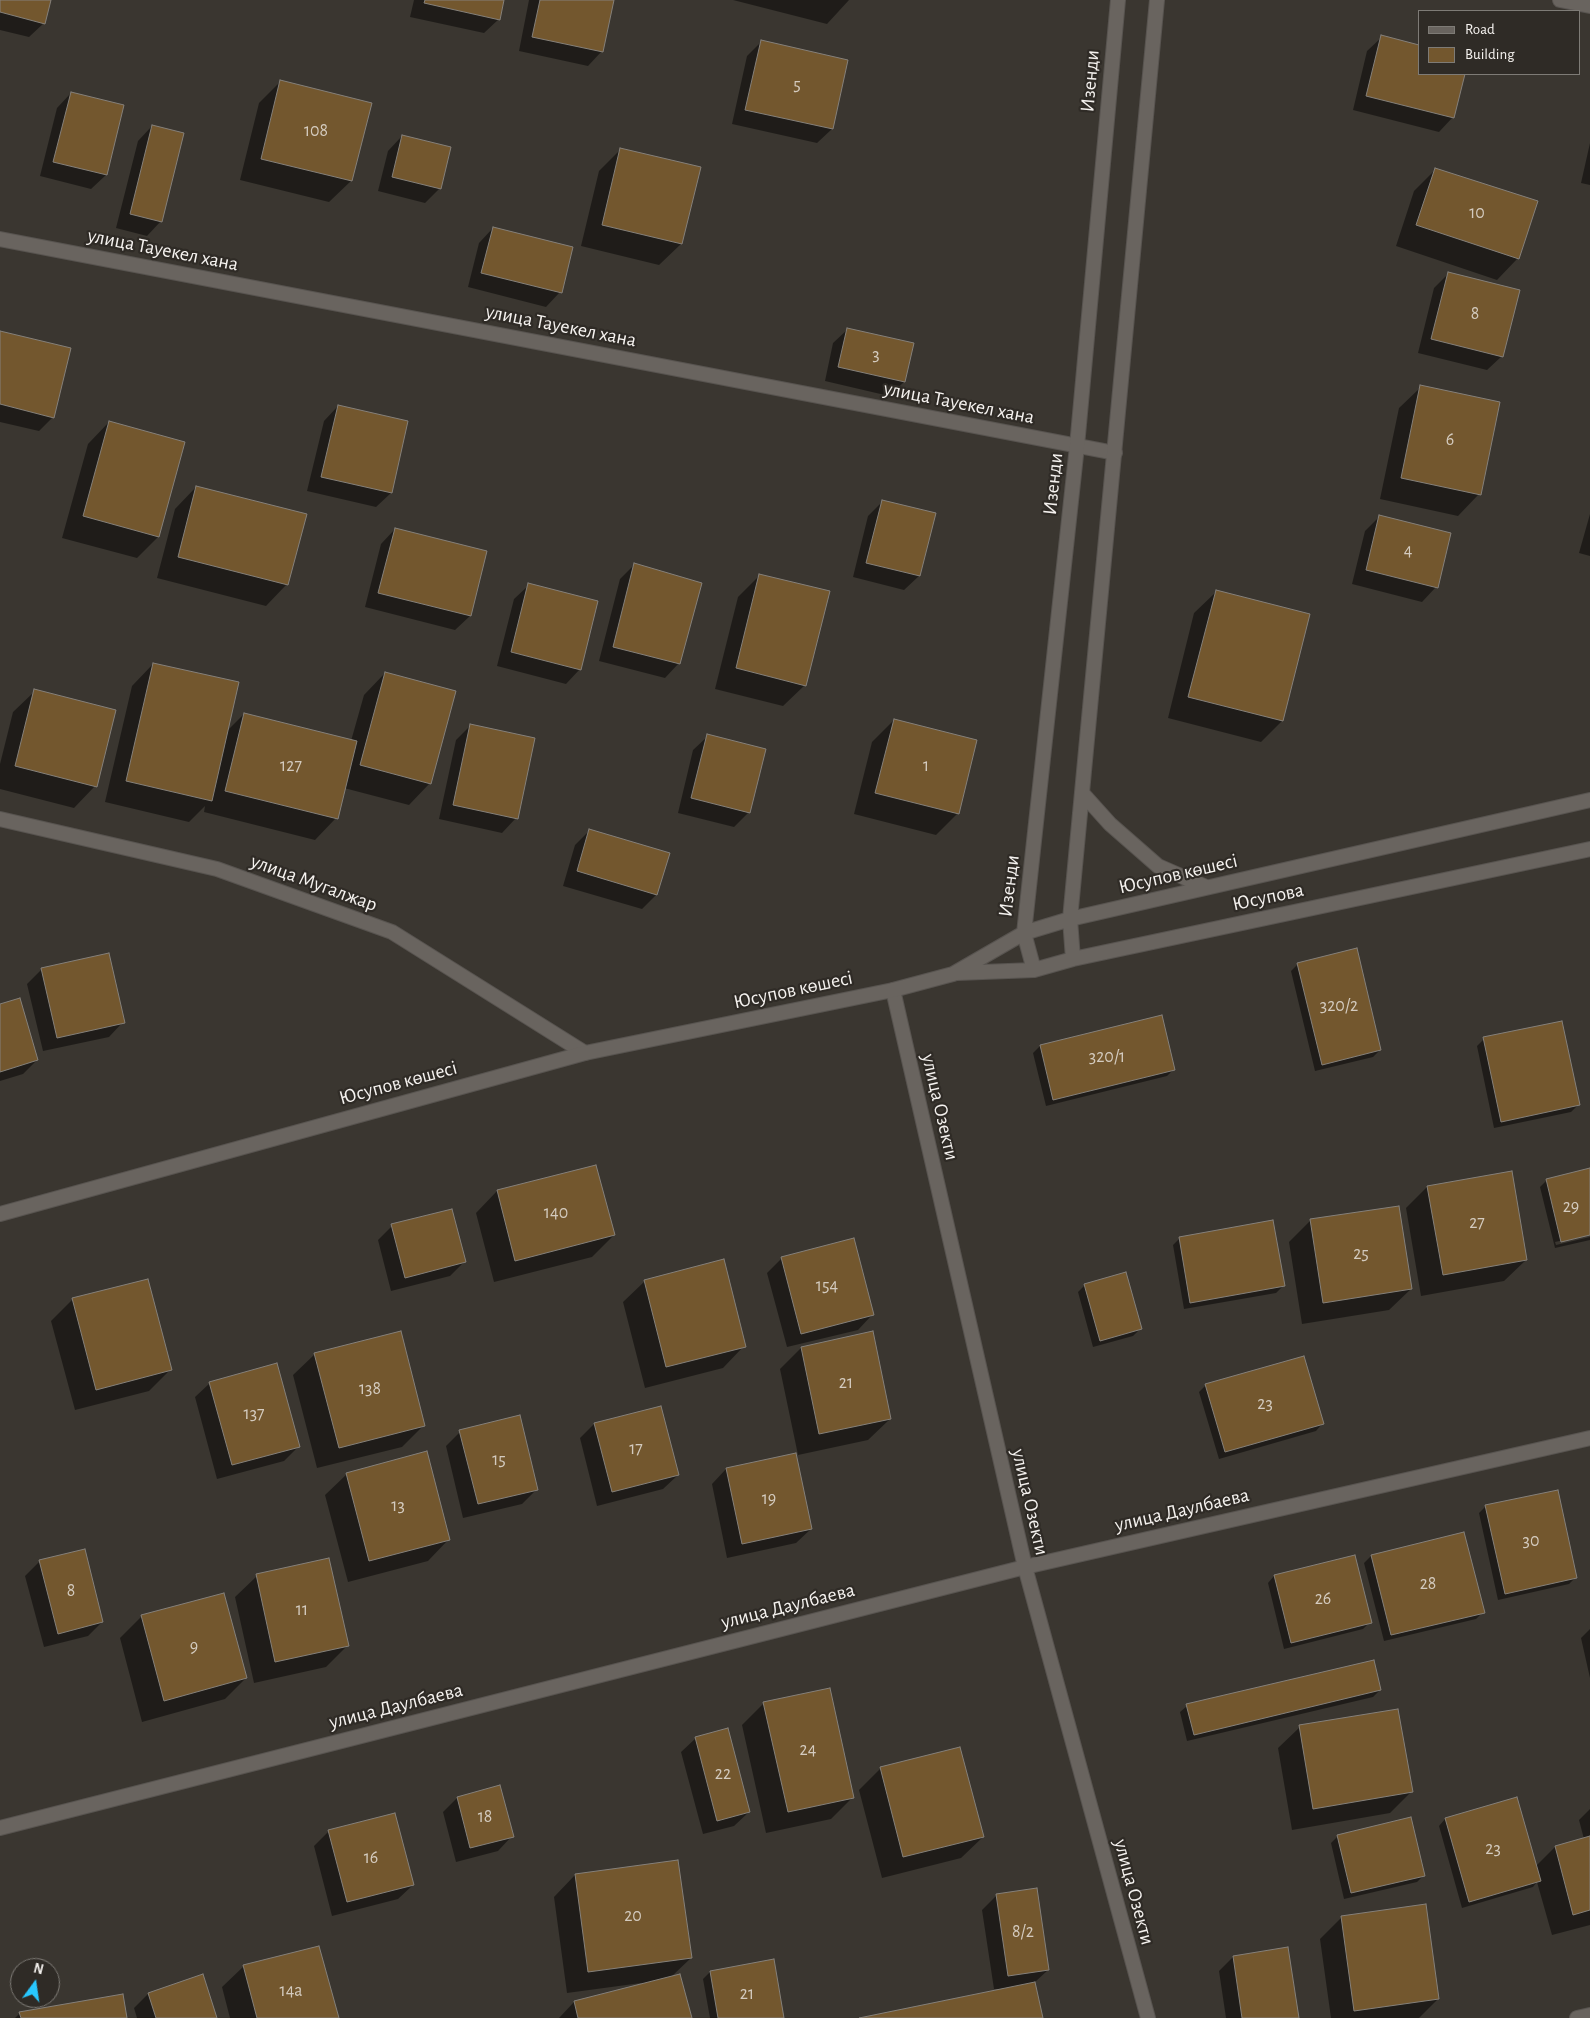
<!DOCTYPE html>
<meta charset="utf-8">
<style>
body{margin:0}
#map{position:relative;width:1590px;height:2018px;overflow:hidden;background:#3a3630;font-family:"Alegreya Sans",sans-serif}
canvas{display:block}
.legend{position:absolute;left:1418px;top:10px;width:162px;height:65px;box-sizing:border-box;background:#2f2b26;border:1px solid #7e7b76;margin:0;padding:6px 9px;list-style:none;font-size:15px;color:#f5f2ef}
.legend li{display:flex;align-items:center;gap:10px;height:25px}
.legend b{width:25px;border:1px solid #7e7b76}
.north{position:absolute;left:10px;top:1958px;width:50px;height:50px;box-sizing:border-box;background:#2f2b26;border:1px solid #7e7b76;border-radius:50%;rotate:14deg;font-size:14px;font-weight:700;line-height:20px;text-align:center;color:#f5f2ef}
.north::after{content:'';display:block;margin:auto;width:18px;height:22px;background:#28c8ff;clip-path:polygon(50% 0,100% 100%,50% 72%,0 100%)}
</style>
<div id="map">
<canvas width="1590" height="2018"></canvas>
<ul class="legend">
<li><b style="height:6px;background:#69645f"></b>Road</li>
<li><b style="height:14px;background:#73572e"></b>Building</li>
</ul>
<div class="north">N</div>
</div>
<script>
const ctx = document.querySelector('canvas').getContext('2d');
ctx.lineJoin = 'round';
function fillPath(path, color) {
  ctx.fillStyle = color;
  ctx.fill(path, 'evenodd');
}
function shape(rows) {
  const path = new Path2D();
  for (const r of rows) {
    path.moveTo(r[0], r[1]);
    for (let i = 2; i < r.length; i += 2) path.lineTo(r[i], r[i + 1]);
  }
  return path;
}
function stroke(path, color, width, dash) {
  ctx.strokeStyle = color;
  ctx.lineWidth = width;
  ctx.lineCap = dash ? 'butt' : 'round';
  ctx.setLineDash(dash || []);
  ctx.stroke(path);
}
function write(font, color, halo, rows, align = 'center') {
  ctx.font = font + ' "Alegreya Sans",sans-serif';
  ctx.lineWidth = 4.5;
  ctx.setLineDash([]);
  ctx.textBaseline = 'middle';
  ctx.strokeStyle = halo;
  ctx.fillStyle = color;
  for (const [text, x, y, turn = 0] of rows) {
    ctx.save();
    ctx.translate(x, y);
    ctx.rotate((+turn || 0) * Math.PI / 180);
    ctx.textAlign = isNaN(turn) ? turn : align;
    if (halo) ctx.strokeText(text, 0, 0);
    ctx.fillText(text, 0, 0);
    ctx.restore();
  }
}
fillPath(shape([
 [0,0,50,0,44,23,29,37,0,30],
 [414,0,503,0,499,19,484,33,410,17],
 [529,0,613,0,602,51,588,66,519,51],
 [733,0,849,0,827,24],
 [1382,37,1419,74,1464,74,1453,117,1439,132,1353,110,1367,51],
 [761,42,832,129,817,143,732,124,747,56],
 [281,81,370,103,351,181,329,202,240,180,259,103],
 [71,93,123,106,106,175,91,189,40,176,57,108],
 [152,126,161,221,147,236,116,228,138,141],
 [402,136,439,189,425,203,378,191,388,151],
 [1590,143,1590,185,1581,183],
 [621,149,681,244,659,265,581,246,599,171],
 [1436,169,1518,258,1497,280,1396,246,1414,191],
 [493,228,560,292,546,307,468,287,479,243],
 [1448,274,1502,356,1487,370,1418,353,1434,288],
 [848,329,904,382,889,396,825,381,833,343],
 [0,332,53,417,39,431,0,422],
 [1421,387,1479,494,1458,516,1380,499,1399,408],
 [338,406,391,493,376,507,307,491,324,421],
 [109,422,158,537,137,558,62,538,88,444],
 [196,487,287,584,266,606,157,578,175,509],
 [883,501,919,576,904,590,853,577,868,516],
 [1590,514,1590,556,1579,553],
 [1380,516,1436,587,1422,602,1352,584,1365,531],
 [395,529,470,616,455,630,365,607,381,544],
 [635,564,679,663,665,678,599,661,620,579],
 [760,575,805,685,783,706,715,689,738,597],
 [529,585,580,669,566,684,497,666,514,599],
 [1216,592,1282,721,1261,742,1168,718,1194,613],
 [153,664,226,732,244,714,351,741,364,695,385,673,430,783,409,805,344,788,336,818,315,840,204,812,205,806,189,822,105,802,132,686],
 [35,691,95,786,74,808,0,789,0,764,13,712],
 [894,720,958,813,936,835,854,814,872,742],
 [470,726,516,818,502,833,439,819,456,740],
 [708,736,749,812,734,827,678,813,693,750],
 [590,830,656,895,642,909,563,886,575,845],
 [1298,964,1380,1050,1373,1057,1315,1071,1291,971],
 [42,969,123,1022,109,1037,43,1051,27,984],
 [0,1005,37,1060,23,1074,0,1081],
 [1161,1017,1174,1069,1167,1076,1046,1106,1033,1053,1040,1046],
 [1484,1039,1578,1105,1571,1112,1494,1128,1477,1046],
 [1590,1170,1590,1234,1555,1242,1556,1245,1590,1237,1590,1240,1555,1248,1540,1187,1547,1180],
 [1427,1187,1526,1260,1504,1281,1421,1296,1406,1208],
 [497,1191,614,1235,592,1257,494,1282,476,1213],
 [1311,1220,1411,1289,1389,1310,1302,1324,1289,1242],
 [392,1226,464,1262,450,1276,391,1291,378,1240],
 [1180,1238,1283,1286,1276,1293,1184,1309,1173,1245],
 [782,1258,872,1315,858,1330,787,1347,767,1273],
 [645,1281,744,1346,723,1368,645,1388,623,1302],
 [1085,1285,1140,1329,1133,1336,1093,1347,1078,1292],
 [73,1299,170,1370,149,1391,75,1410,51,1321],
 [801,1348,890,1419,868,1440,798,1455,780,1369],
 [315,1354,424,1425,402,1447,317,1468,293,1375],
 [210,1383,298,1447,284,1461,217,1479,195,1397],
 [1206,1385,1322,1424,1316,1431,1219,1459,1199,1392],
 [594,1424,678,1475,663,1489,597,1506,580,1438],
 [460,1432,536,1490,522,1504,463,1518,446,1446],
 [795,1455,811,1529,796,1543,727,1558,712,1484,726,1469],
 [347,1474,449,1539,428,1561,348,1582,325,1495],
 [1486,1506,1576,1577,1569,1584,1498,1600,1479,1513],
 [1371,1556,1483,1612,1476,1619,1384,1641,1364,1563],
 [40,1561,102,1622,88,1636,44,1647,25,1576],
 [257,1576,347,1646,326,1667,254,1683,235,1597],
 [1274,1576,1370,1622,1363,1629,1284,1649,1268,1583],
 [142,1616,246,1678,225,1699,142,1722,120,1638],
 [1590,1629,1590,1678,1581,1638],
 [1380,1690,1373,1697,1187,1741,1180,1712,1187,1706],
 [764,1703,852,1798,831,1819,766,1833,742,1725],
 [1300,1727,1411,1792,1390,1813,1292,1830,1278,1748],
 [696,1738,749,1812,734,1826,703,1834,681,1752],
 [881,1768,983,1837,961,1858,882,1878,859,1790],
 [457,1798,512,1836,498,1851,456,1862,443,1812],
 [1590,1809,1590,1925,1552,1935,1537,1882,1533,1887,1462,1908,1439,1826,1445,1819,1536,1866,1555,1847,1584,1839,1579,1820],
 [329,1831,413,1885,398,1899,332,1916,314,1846],
 [1338,1836,1424,1875,1417,1882,1344,1899,1331,1843],
 [575,1875,691,1958,671,1977,690,2018,559,2018,574,2002,642,1985,641,1983,567,1993,554,1897],
 [997,1895,1048,1970,1034,1983,1041,2018,865,2018,1001,1991,1001,1989,994,1989,982,1910],
 [1342,1917,1438,1999,1419,2018,1331,2018,1320,1939],
 [1233,1957,1297,2018,1226,2018,1219,1971],
 [772,1961,783,2018,710,2018,703,1979,710,1972],
 [244,1966,337,2018,230,2018,222,1987],
 [148,1994,216,2018,137,2018,134,2008],
 [20,2013,126,2018,15,2018]
]), '#0007');
const building = shape([
 [0,0,51,0,45,24,0,12,0,0],
 [425,0,504,0,500,20,424,3,425,0],
 [540,0,614,0,603,52,532,37,540,0],
 [1381,35,1419,45,1419,74,1465,74,1454,118,1366,96,1381,35],
 [761,40,848,60,833,129,745,110,761,40],
 [280,80,372,103,352,181,261,159,280,80],
 [71,92,124,105,107,175,53,162,71,92],
 [152,125,184,133,162,222,130,214,152,125],
 [402,135,451,147,441,189,392,177,402,135],
 [620,148,701,167,682,244,602,225,620,148],
 [1435,168,1538,201,1519,259,1416,225,1435,168],
 [493,227,573,247,562,293,481,273,493,227],
 [1448,272,1520,290,1503,357,1431,339,1448,272],
 [847,328,914,343,905,382,838,367,847,328],
 [0,331,71,348,54,418,0,404,0,331],
 [1420,385,1500,402,1481,495,1401,478,1420,385],
 [338,405,408,421,392,493,321,477,338,405],
 [109,421,185,442,159,537,83,516,109,421],
 [196,486,307,514,288,585,178,557,196,486],
 [882,500,936,513,920,576,866,563,882,500],
 [1379,515,1451,533,1438,588,1366,570,1379,515],
 [395,528,487,551,471,616,378,593,395,528],
 [634,563,702,583,680,664,613,647,634,563],
 [759,574,830,591,806,686,736,668,759,574],
 [528,583,598,601,581,670,511,652,528,583],
 [1216,590,1310,614,1283,721,1188,697,1216,590],
 [153,663,239,682,212,801,126,781,153,663],
 [385,672,456,691,431,784,360,765,385,672],
 [34,689,116,710,97,787,15,766,34,689],
 [244,713,357,741,338,819,225,791,244,713],
 [894,719,977,740,959,814,875,793,894,719],
 [470,724,535,738,518,819,453,805,470,724],
 [707,734,766,749,750,813,691,798,707,734],
 [589,829,670,853,657,895,577,871,589,829],
 [1357,948,1381,1050,1322,1065,1297,963,1357,948],
 [109,953,125,1023,57,1038,41,968,109,953],
 [20,998,38,1060,0,1072,0,1004,20,998],
 [1162,1015,1175,1070,1053,1100,1040,1045,1162,1015],
 [1562,1021,1580,1105,1501,1122,1483,1037,1562,1021],
 [596,1165,615,1235,515,1261,497,1190,596,1165],
 [1590,1168,1590,1235,1561,1242,1546,1179,1590,1168],
 [1512,1171,1527,1260,1443,1275,1427,1186,1512,1171],
 [1399,1206,1412,1289,1323,1303,1310,1219,1399,1206],
 [452,1209,466,1262,405,1278,391,1224,452,1209],
 [1273,1220,1285,1286,1190,1303,1179,1237,1273,1220],
 [854,1238,874,1315,801,1334,781,1257,854,1238],
 [724,1259,746,1347,666,1367,644,1280,724,1259],
 [1126,1272,1142,1329,1100,1341,1084,1284,1126,1272],
 [148,1279,172,1370,96,1390,72,1298,148,1279],
 [401,1331,425,1426,339,1448,314,1353,401,1331],
 [873,1331,891,1419,819,1434,801,1347,873,1331],
 [1304,1356,1324,1424,1225,1452,1205,1384,1304,1356],
 [277,1363,300,1447,232,1465,209,1382,277,1363],
 [661,1406,679,1475,612,1492,594,1423,661,1406],
 [520,1415,538,1490,478,1504,459,1430,520,1415],
 [427,1451,450,1540,369,1561,346,1473,427,1451],
 [796,1453,812,1529,742,1544,726,1468,796,1453],
 [1558,1490,1577,1578,1505,1594,1485,1505,1558,1490],
 [1464,1532,1485,1613,1391,1635,1371,1555,1464,1532],
 [85,1549,103,1622,58,1634,39,1560,85,1549],
 [1355,1555,1372,1623,1291,1643,1274,1575,1355,1555],
 [329,1558,349,1646,275,1662,256,1574,329,1558],
 [224,1593,247,1678,164,1701,141,1615,224,1593],
 [1374,1660,1381,1690,1194,1735,1186,1704,1374,1660],
 [830,1688,854,1798,788,1812,763,1702,830,1688],
 [1398,1709,1413,1792,1313,1809,1299,1725,1398,1709],
 [728,1728,750,1812,717,1821,695,1737,728,1728],
 [960,1747,984,1837,903,1857,880,1767,960,1747],
 [500,1785,514,1837,470,1848,457,1797,500,1785],
 [1517,1797,1541,1881,1469,1902,1445,1818,1517,1797],
 [395,1813,414,1885,347,1902,328,1830,395,1813],
 [1411,1817,1425,1876,1351,1893,1337,1835,1411,1817],
 [1590,1836,1590,1910,1573,1915,1555,1846,1590,1836],
 [678,1860,692,1958,588,1972,575,1874,678,1860],
 [1037,1888,1049,1970,1008,1976,996,1894,1037,1888],
 [1426,1904,1439,1999,1354,2011,1341,1916,1426,1904],
 [319,1946,339,2018,257,2018,243,1965,319,1946],
 [1288,1947,1299,2018,1242,2018,1233,1956,1288,1947],
 [774,1959,784,2018,718,2018,710,1971,774,1959],
 [203,1974,217,2018,156,2018,148,1993,203,1974],
 [680,1974,692,2018,578,2018,574,2001,680,1974],
 [1035,1982,1043,2018,859,2018,1035,1982],
 [123,1994,127,2018,21,2018,19,2012,123,1994]
]);
fillPath(building, '#73572e');
stroke(building, '#85807a', 1);
const minor = shape([
 [1560,0,1590,6],
 [0,239,1115,453],
 [0,819,217,869,392,932,585,1053],
 [893,990,1025,1567,1148,2018],
 [0,1828,1025,1567,1590,1438],
 [1577,2018,1590,2015]
]);
const tertiary = shape([
 [1083,794,1110,824,1158,866,1206,887],
 [1073,959,1070,919,1157,0],
 [1034,970,1024,933,1077,446,1118,0],
 [957,973,1034,970,1073,959,1590,849],
 [0,1214,585,1053,893,990,953,974,1024,933,1070,919,1590,800]
]);
stroke(minor, '#585450', 16);
stroke(tertiary, '#585450', 16);
stroke(minor, '#69645f', 14);
stroke(tertiary, '#69645f', 14);
write('18px', '#d4cbbf', null, [
 ["5",797,85],
 ["108",316,131],
 ["10",1477,213],
 ["8",1475,314],
 ["3",876,355],
 ["6",1450,440],
 ["4",1408,551],
 ["127",291,766],
 ["1",926,766],
 ["320/2",1339,1006],
 ["320/1",1107,1057],
 ["29",1571,1207],
 ["140",556,1213],
 ["27",1477,1223],
 ["25",1361,1254],
 ["154",827,1286],
 ["21",846,1383],
 ["138",370,1389],
 ["23",1265,1404],
 ["137",254,1414],
 ["17",636,1449],
 ["15",499,1460],
 ["19",769,1499],
 ["13",398,1506],
 ["30",1531,1541],
 ["28",1428,1584],
 ["8",71,1591],
 ["26",1323,1599],
 ["11",302,1610],
 ["9",194,1647],
 ["24",808,1750],
 ["22",723,1774],
 ["18",485,1817],
 ["23",1493,1849],
 ["16",371,1858],
 ["20",633,1916],
 ["8/2",1023,1932],
 ["14а",291,1991],
 ["21",747,1994]
]);
write('20px', '#f5f2ef', '#2f2b26', [
 ["Изенди",1090,81,-85],
 ["улица Тауекел хана",163,250,11],
 ["улица Тауекел хана",561,326,11],
 ["улица Тауекел хана",959,403,11],
 ["Изенди",1053,484,-84],
 ["Юсупов көшесі",1178,874,-13],
 ["улица Мугалжар",314,883,20],
 ["Изенди",1009,886,-83],
 ["Юсупова",1268,897,-12],
 ["Юсупов көшесі",793,990,-12],
 ["Юсупов көшесі",398,1083,-15],
 ["улица Озекти",940,1107,77],
 ["улица Озекти",1030,1502,77],
 ["улица Даулбаева",1182,1510,-13],
 ["улица Даулбаева",788,1606,-14],
 ["улица Даулбаева",396,1706,-14],
 ["улица Озекти",1134,1892,75]
]);
</script>
